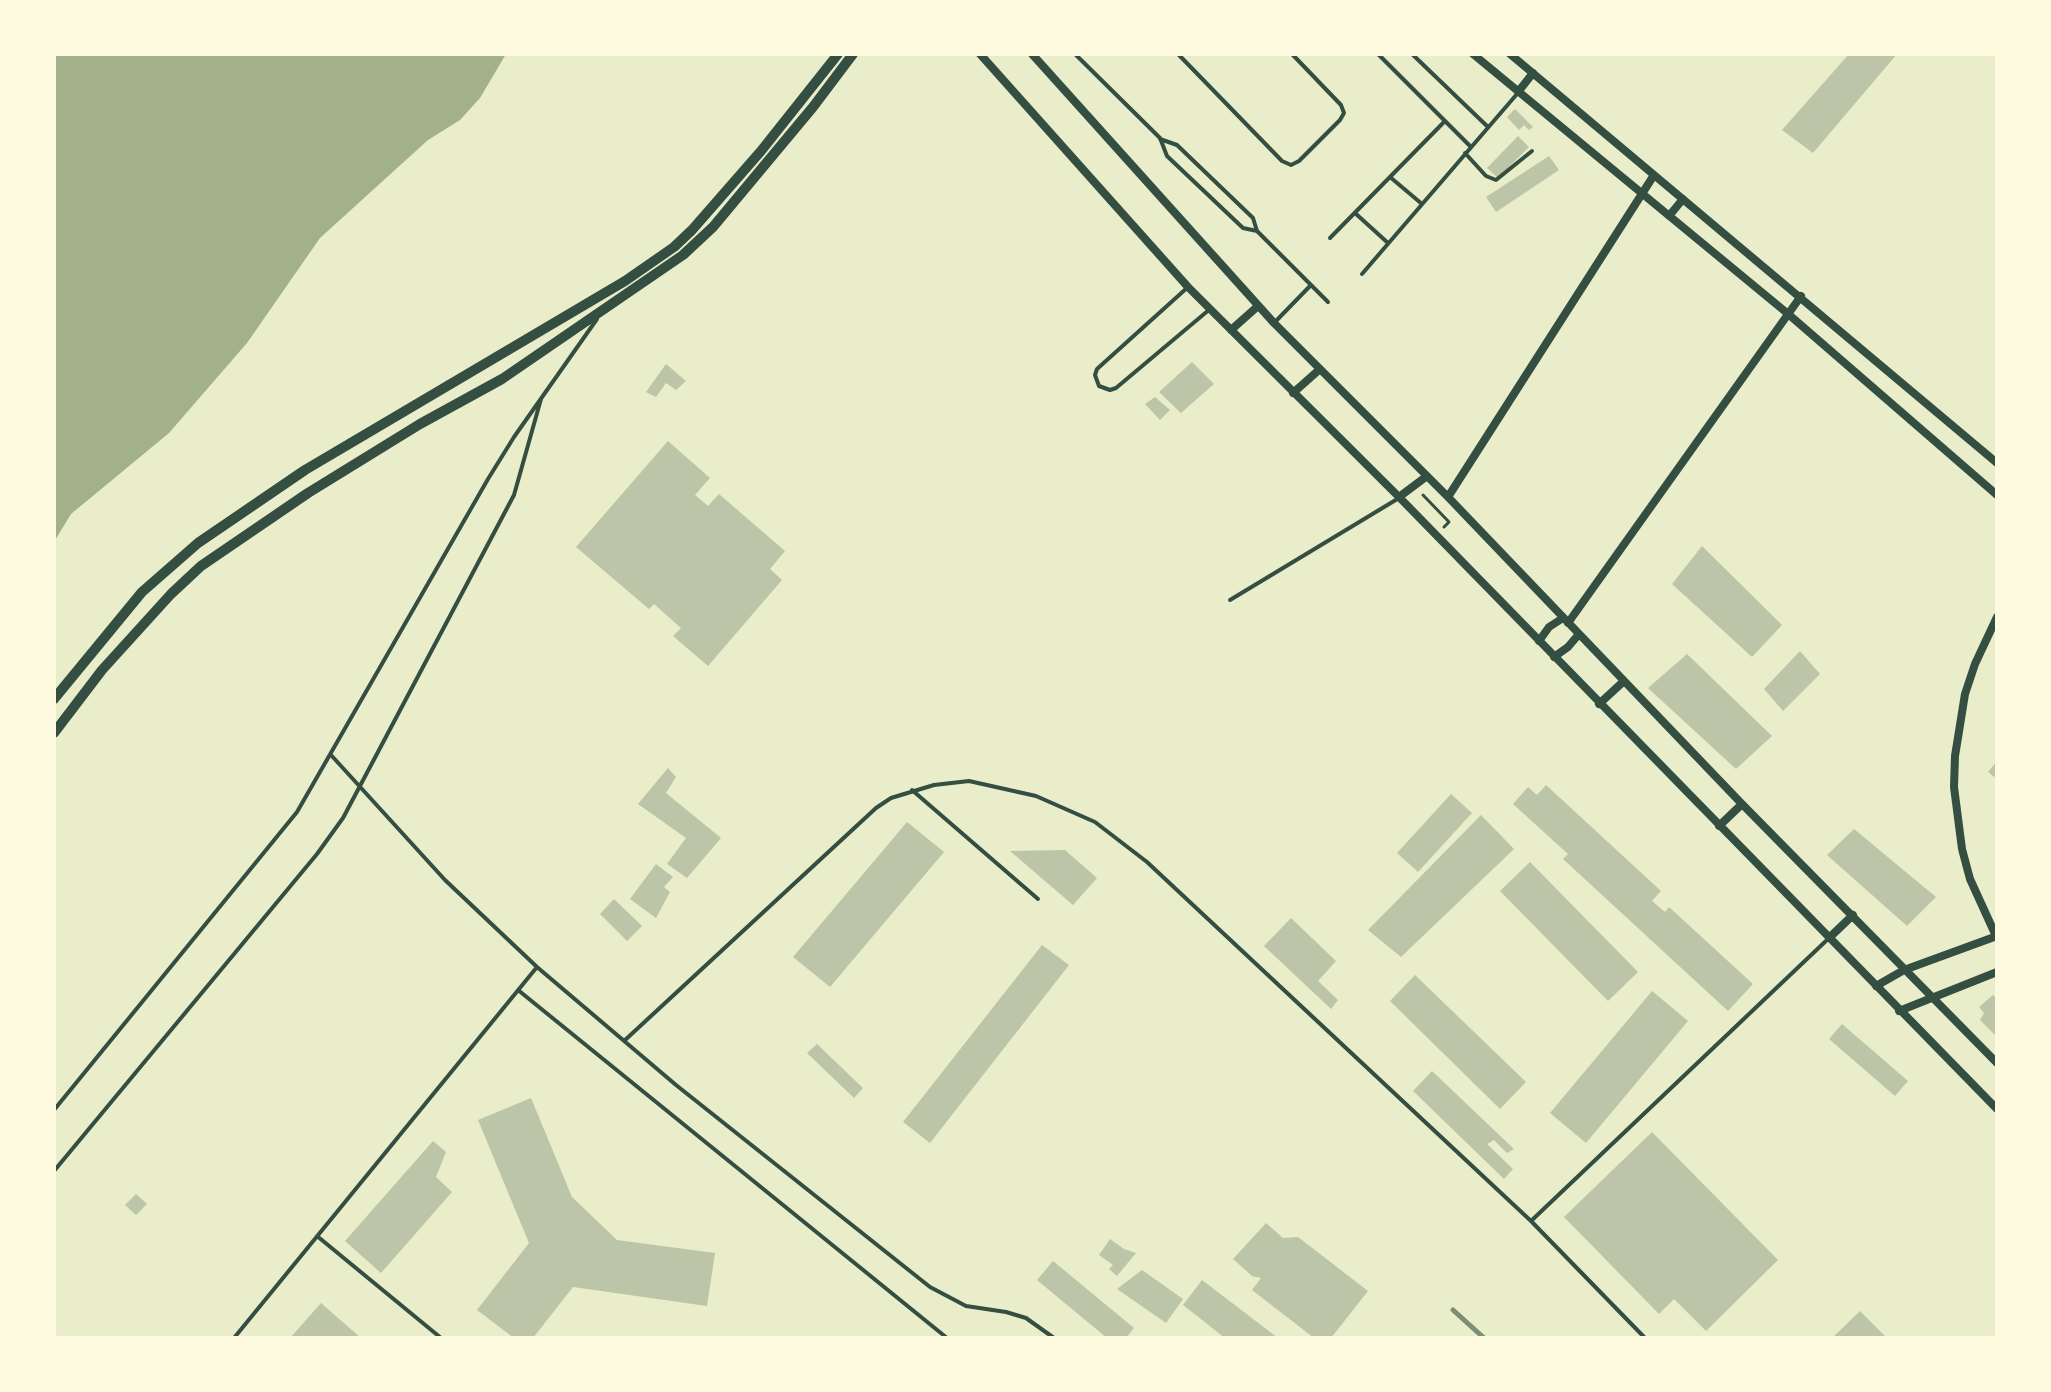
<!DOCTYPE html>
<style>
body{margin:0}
#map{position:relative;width:2051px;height:1392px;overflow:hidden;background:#e9edc9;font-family:"Public Sans",sans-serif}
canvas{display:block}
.frame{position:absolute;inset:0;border:56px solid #fefae0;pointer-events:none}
</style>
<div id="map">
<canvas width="2051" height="1392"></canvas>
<div class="frame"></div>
</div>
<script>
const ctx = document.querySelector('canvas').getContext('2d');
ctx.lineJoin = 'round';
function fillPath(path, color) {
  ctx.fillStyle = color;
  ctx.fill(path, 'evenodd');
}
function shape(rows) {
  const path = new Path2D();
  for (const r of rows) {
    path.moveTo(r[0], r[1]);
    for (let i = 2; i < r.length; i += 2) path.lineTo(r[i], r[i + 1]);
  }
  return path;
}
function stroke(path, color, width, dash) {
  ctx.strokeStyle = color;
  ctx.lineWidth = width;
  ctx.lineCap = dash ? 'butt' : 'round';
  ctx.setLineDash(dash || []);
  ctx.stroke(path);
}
fillPath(shape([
 [54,54,506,54,480,98,460,120,428,140,320,238,247,343,169,433,71,514,54,542]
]), '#a3b18a');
fillPath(shape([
 [1849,54,1897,54,1813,153,1782,130],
 [1515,109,1533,127,1529,130,1524,125,1519,130,1507,117],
 [1518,136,1529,147,1498,178,1487,168],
 [1549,156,1559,170,1496,212,1486,197],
 [1192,362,1214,384,1181,413,1159,392],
 [666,364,686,381,676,390,666,383,656,397,646,392],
 [1155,397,1170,410,1160,420,1145,404],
 [668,441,710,478,695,495,708,506,719,494,785,551,770,569,782,580,708,666,673,636,681,628,654,604,649,609,576,547],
 [1702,546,1782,625,1752,657,1672,584],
 [1800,651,1820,674,1783,711,1764,689],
 [1687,654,1772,736,1736,769,1648,688],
 [1997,761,1997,779,1988,772],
 [668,768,676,777,666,793,721,838,687,878,667,864,686,838,638,804],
 [1546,785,1661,891,1652,901,1665,912,1669,907,1753,984,1728,1011,1563,859,1568,854,1513,804,1528,787,1537,795],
 [1451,794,1472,813,1418,872,1397,853],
 [1481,815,1514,849,1401,957,1368,930],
 [907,822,944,852,830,987,793,957],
 [1854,829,1936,897,1907,926,1827,855],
 [1065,850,1097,878,1073,905,1010,851],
 [1530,862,1638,972,1608,1001,1500,891],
 [656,864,673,877,664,887,670,892,656,918,630,899],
 [614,899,642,926,627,941,600,914],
 [1291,918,1336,961,1318,981,1338,1000,1331,1009,1264,946],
 [1042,945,1069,965,930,1143,903,1122],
 [1415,975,1526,1082,1500,1109,1390,1001],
 [1652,991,1688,1021,1586,1143,1550,1113],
 [1993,995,1997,999,1997,1037,1980,1020,1984,1013,1979,1007],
 [1842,1024,1908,1081,1895,1096,1829,1039],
 [817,1044,863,1088,854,1098,807,1053],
 [1432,1071,1514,1149,1507,1153,1494,1140,1487,1144,1513,1169,1504,1179,1413,1091],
 [531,1098,572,1197,617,1240,715,1253,707,1306,573,1287,533,1338,514,1338,477,1310,529,1243,478,1120],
 [1652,1132,1778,1260,1706,1331,1674,1299,1659,1314,1564,1217],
 [433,1141,446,1152,436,1177,452,1192,381,1273,345,1241],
 [136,1194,147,1204,136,1215,125,1205],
 [1266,1223,1283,1238,1298,1237,1368,1291,1331,1338,1314,1338,1252,1290,1261,1278,1252,1276,1233,1259],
 [1110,1239,1124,1249,1136,1253,1117,1276,1109,1269,1113,1265,1099,1255],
 [1053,1261,1134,1328,1126,1338,1107,1338,1037,1280],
 [1142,1270,1183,1299,1166,1323,1117,1289],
 [1202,1280,1278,1338,1225,1338,1183,1305],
 [321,1303,361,1338,290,1338],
 [1860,1311,1887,1338,1832,1338]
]), '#bcc5a7');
stroke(shape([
 [1423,495,1449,522,1444,527]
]), '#344e41', 3);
stroke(shape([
 [1075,54,1160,138,1167,156,1243,228,1257,231],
 [1178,54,1282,161,1291,165,1299,161,1340,120,1344,113,1341,105,1292,54],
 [1378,54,1471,147],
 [1412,54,1488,127],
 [1160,139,1177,145,1253,218,1257,231,1328,302],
 [1465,153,1486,176,1496,180,1532,151],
 [1390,177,1422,204],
 [1355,213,1388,243],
 [1330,238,1445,121],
 [1362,274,1517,94],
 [1188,287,1097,369,1095,375,1099,386,1110,390,1116,388,1210,309],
 [1274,323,1311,285],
 [1230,600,1399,498],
 [331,755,445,880,537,967,676,1085,930,1287,966,1306,1006,1312,1026,1318,1054,1338],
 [912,790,1038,899],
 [518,990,947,1338],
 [624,1041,876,808,891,798,934,785,969,781,1036,796,1095,822,1147,862,1531,1221,1645,1338],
 [54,1110,297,812,488,479,514,437,597,319],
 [54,1171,317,854,343,818,514,495,541,399],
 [1531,1221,1828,939],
 [317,1236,441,1338],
 [234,1338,537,967]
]), '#344e41', 4);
stroke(shape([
 [980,54,1188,287,1399,497,1997,1109],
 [1032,54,1274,323,1448,497,1742,804,1997,1063],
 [1473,54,1787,313,1997,495],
 [1510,54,1997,463],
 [1518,92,1533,73],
 [1669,216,1683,199],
 [1231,330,1258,306],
 [1293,393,1320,369],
 [1399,497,1427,476],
 [1448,497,1654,175],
 [1568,623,1801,296],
 [1539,641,1549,627,1563,618],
 [1554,657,1568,647,1579,634],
 [1599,704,1624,681],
 [1719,826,1742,804],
 [1996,936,1970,879,1962,849,1954,787,1955,756,1965,694,1975,664,1997,617],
 [1829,938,1853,915],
 [1876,986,1904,970,1997,936],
 [1899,1011,1997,972]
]), '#344e41', 8);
stroke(shape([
 [54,699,142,592,198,543,305,470,625,281,674,247,692,230,761,151,838,54],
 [54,733,102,670,171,594,201,566,308,493,420,424,502,379,683,255,713,227,813,107,853,54]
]), '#344e41', 10);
stroke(shape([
 [1453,1310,1484,1338]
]), '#7c8e77', 5);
</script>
